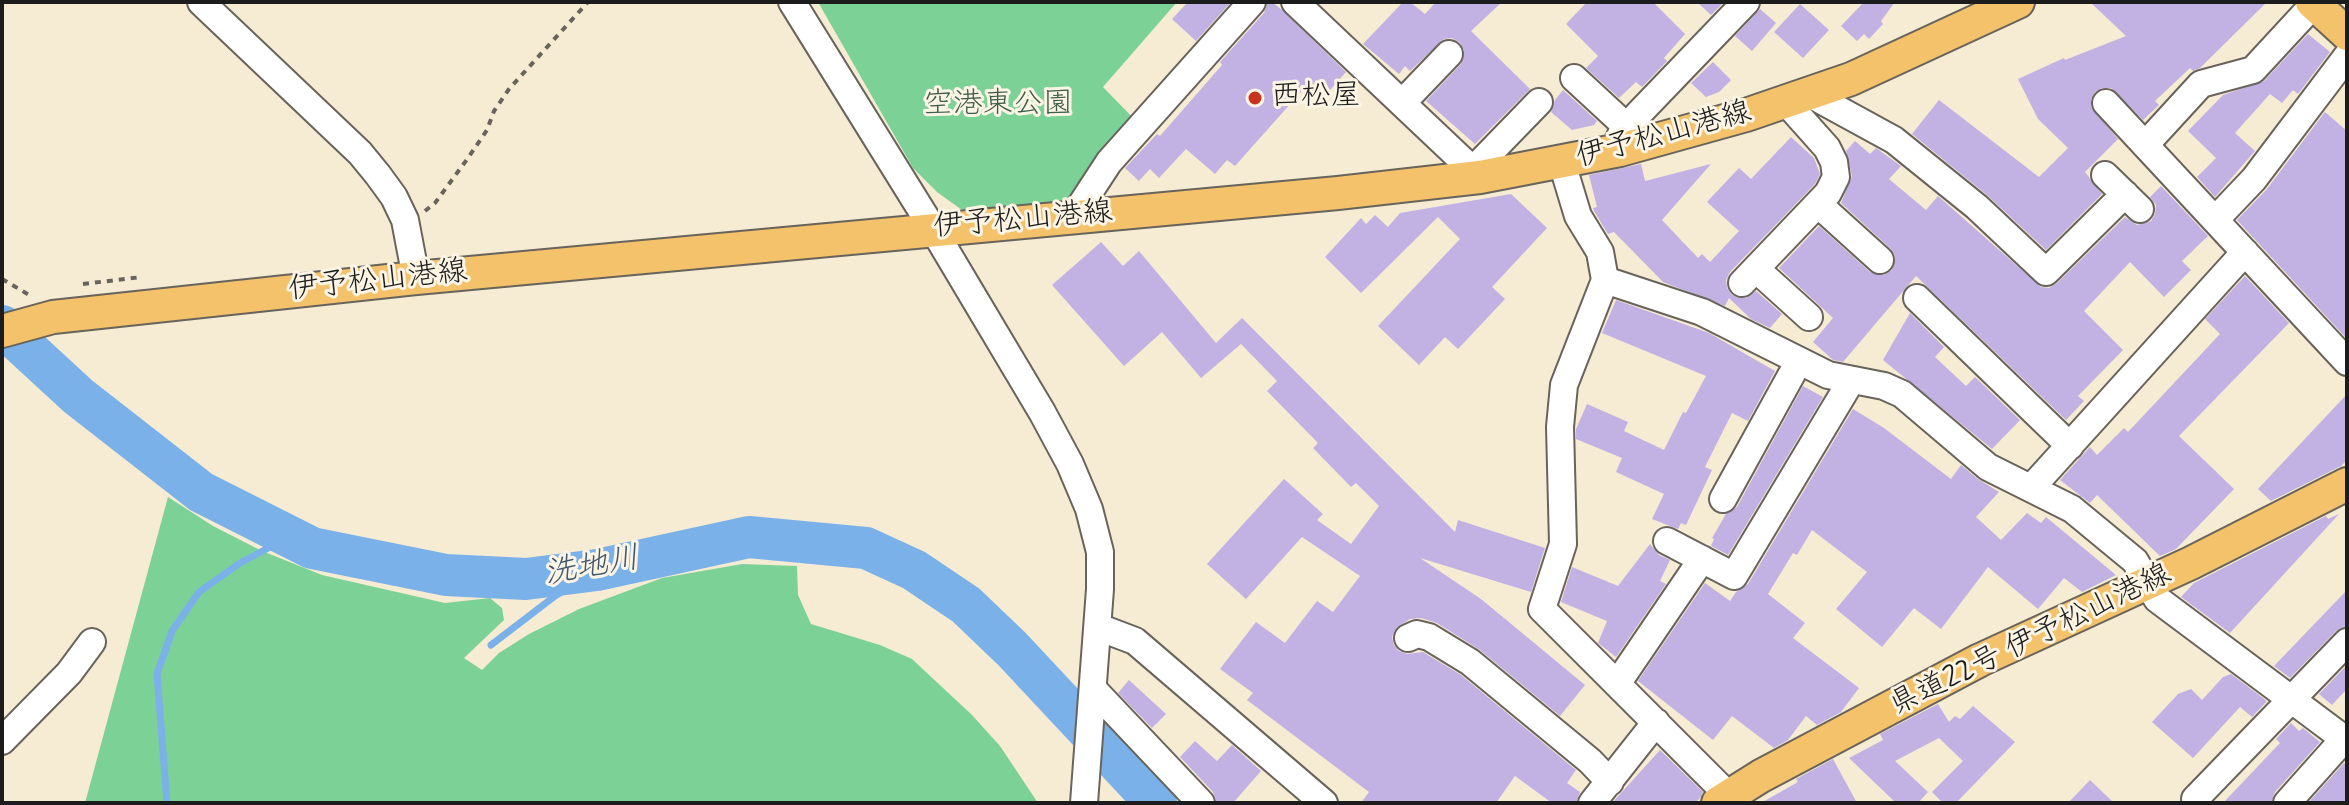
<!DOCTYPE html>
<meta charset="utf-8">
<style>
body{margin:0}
#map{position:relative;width:2349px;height:805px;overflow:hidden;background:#f6ebd3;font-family:Mynerve,sans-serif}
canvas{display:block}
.frame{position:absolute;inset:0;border:4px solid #1c1c1c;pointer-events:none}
</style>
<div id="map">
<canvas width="2349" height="805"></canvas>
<div class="frame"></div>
</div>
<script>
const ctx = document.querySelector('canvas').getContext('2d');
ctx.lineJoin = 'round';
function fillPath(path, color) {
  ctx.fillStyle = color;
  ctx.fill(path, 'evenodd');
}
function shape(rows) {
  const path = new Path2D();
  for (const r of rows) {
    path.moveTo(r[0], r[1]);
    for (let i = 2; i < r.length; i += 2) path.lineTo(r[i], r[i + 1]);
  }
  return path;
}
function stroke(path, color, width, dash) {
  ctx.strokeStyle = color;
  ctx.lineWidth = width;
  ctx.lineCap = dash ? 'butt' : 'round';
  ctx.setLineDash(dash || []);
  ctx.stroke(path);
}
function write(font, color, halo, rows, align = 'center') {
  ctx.font = font + ' Mynerve,"Klee One",sans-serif';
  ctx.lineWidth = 6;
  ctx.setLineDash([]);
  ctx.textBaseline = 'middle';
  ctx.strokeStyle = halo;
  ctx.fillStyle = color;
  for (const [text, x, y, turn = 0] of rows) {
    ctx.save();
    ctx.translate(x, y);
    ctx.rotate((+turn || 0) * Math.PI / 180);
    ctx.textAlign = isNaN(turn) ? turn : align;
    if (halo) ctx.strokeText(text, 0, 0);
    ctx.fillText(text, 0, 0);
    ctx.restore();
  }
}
fillPath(shape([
 [818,2,1177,2,1103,87,1136,121,1071,207,962,210,937,192,913,168],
 [168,497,213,526,262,551,322,575,445,603,490,598,502,608,504,620,464,658,482,670,499,653,529,634,579,609,662,578,742,564,797,566,798,595,811,624,880,645,912,659,972,715,1000,746,1038,803,85,803]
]), '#7cd296');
stroke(shape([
 [491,645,555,596,597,570],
 [167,803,157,674,172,631,199,592,240,563,289,537]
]), '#7ab1e9', 7);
stroke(shape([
 [2,326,78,396,201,492,312,548,446,575,526,579,597,570,749,537,866,548,914,570,966,605,1012,649,1156,803]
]), '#7ab1e9', 42);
fillPath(shape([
 [1188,2,1231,2,1196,41,1172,19],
 [1268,2,1272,2,1282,10,1346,72,1323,98,1308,84,1235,166,1227,160,1215,174,1186,149,1159,178,1150,169,1139,181,1125,168,1157,134,1160,136,1222,65,1220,62,1264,13],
 [1403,2,1410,2,1425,14,1436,2,1502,2,1471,31,1530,89,1475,144,1426,101,1461,64,1464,50,1459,42,1452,38,1444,39,1410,71,1405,66,1399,74,1363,44],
 [1587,2,1653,2,1685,34,1664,58,1667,61,1642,87,1636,82,1619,98,1586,68,1598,56,1566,24],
 [1697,2,1724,2,1711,15],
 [1864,2,1895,2,1881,21,1883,24,1869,39,1864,34,1857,41,1841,26],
 [2090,2,2267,2,2200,68,2193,71,2190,68,2155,101,2159,105,2143,120,2111,88,2102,88,2095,92,2091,99,2091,107,2118,139,2085,172,2102,194,2046,250,1987,195,1912,134,1939,100,2039,177,2068,148,2038,119,2018,79,2064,58,2065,60,2126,36],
 [1800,4,1829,30,1803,58,1774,32],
 [1760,9,1776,23,1752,51,1735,36],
 [2308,34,2330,52,2298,94,2293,90,2282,103,2270,94,2235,133,2255,151,2215,197,2197,177,2216,158,2188,131,2223,95,2264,81],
 [1713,62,1731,80,1719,92,1706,97,1691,83],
 [1563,90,1597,121,1594,125,1572,130,1551,112,1555,100],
 [2325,112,2347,131,2347,339,2237,220,2267,189],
 [1791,137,1814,158,1820,174,1815,184,1730,272,1726,280,1727,288,1732,295,1746,298,1756,291,1782,314,1770,328,1751,319,1729,298,1725,306,1663,282,1614,232,1608,234,1594,211,1593,208,1597,207,1589,175,1641,164,1645,181,1711,164,1662,220,1698,258,1702,254,1710,262,1739,231,1707,202,1739,168,1751,179],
 [1855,141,1870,154,1876,148,1901,166,1889,179,1926,210,1938,196,2041,287,2049,288,2057,283,2125,217,2137,225,2151,221,2155,214,2156,205,2150,197,2161,186,2208,236,2182,261,2191,270,2164,297,2130,262,2084,311,2123,350,2078,396,2084,401,2066,420,1916,276,1843,362,1833,360,1813,342,1833,318,1779,268,1819,226,1870,272,1884,275,1892,270,1895,256,1891,249,1841,203,1852,176,1846,151],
 [1511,194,1547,228,1492,287,1505,299,1458,349,1445,337,1419,365,1378,326,1460,239,1438,217,1361,293,1325,257,1361,218,1366,224,1375,215,1388,227,1400,213],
 [1101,242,1123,266,1139,251,1216,343,1242,318,1455,532,1458,520,1545,548,1531,592,1420,558,1481,599,1585,685,1560,716,1480,650,1437,623,1421,618,1410,619,1396,628,1392,637,1394,645,1399,651,1407,654,1423,652,1461,675,1576,770,1567,783,1580,792,1576,803,1552,803,1515,776,1496,803,1361,803,1369,792,1247,700,1253,693,1220,669,1256,622,1285,643,1317,601,1333,612,1360,576,1302,537,1246,599,1207,564,1284,479,1323,514,1317,520,1351,544,1379,506,1356,483,1351,487,1313,448,1318,443,1267,391,1277,381,1241,344,1201,378,1162,332,1124,366,1052,285],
 [2245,276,2289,323,2179,436,2234,489,2176,549,2160,556,2097,495,2090,503,2060,480,2090,447,2097,455,2124,428,2128,432,2220,334,2205,319],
 [1616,300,1709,333,1775,371,1748,421,1732,413,1705,467,1712,470,1686,525,1681,523,1678,529,1652,519,1664,494,1616,472,1622,458,1576,439,1576,429,1587,404,1628,422,1624,431,1664,450,1683,412,1686,413,1706,376,1602,333],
 [1910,313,1944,347,1935,357,1966,386,1975,377,2020,420,1992,449,1883,360],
 [1803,386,1823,397,1728,555,1711,546,1714,539,1712,538,1726,514,1737,507],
 [2347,394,2347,460,2341,466,2271,501,2258,489],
 [1853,409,1884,428,1951,479,1961,465,1978,479,1999,492,1976,517,2001,540,2027,513,2041,523,2046,517,2116,575,2082,592,2064,578,2038,609,1988,567,1941,629,1914,608,1882,647,1836,609,1867,572,1812,530,1797,555,1793,553,1768,594,1805,623,1793,638,1859,688,1841,712,1817,725,1806,716,1788,740,1774,748,1732,716,1713,740,1638,681,1705,583,1730,601,1736,592,1748,584],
 [2339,514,2230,633,2181,597,2194,583,2326,516,2328,519],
 [1650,544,1659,555,1670,560,1660,581,1666,584,1616,657,1598,643,1607,621,1561,602,1572,567,1618,586],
 [2347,590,2347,626,2336,631,2290,678,2274,666],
 [2347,665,2347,689,2332,705,2319,694],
 [2231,674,2267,701,2252,717,2240,707,2193,758,2152,722,2178,694,2191,689,2202,700,2223,677],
 [1129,680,1166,714,1152,728,1118,693],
 [1938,704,1949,722,1955,716,1960,719,1973,706,2015,742,1956,803,1943,803,1932,792,1963,761,1939,738,1895,761,1928,792,1918,803,1896,803,1849,758,1883,740,1880,734],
 [2291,723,2299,731,2303,728,2320,742,2275,792,2271,803,2223,803,2280,743,2276,739],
 [1195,741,1217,761,1232,745,1261,771,1233,803,1217,803,1213,792,1180,757],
 [1660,750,1703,792,1700,798,1695,803,1612,803],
 [1833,759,1857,803,1761,803,1798,782,1796,779],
 [2344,763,2347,766,2347,803,2308,803],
 [2090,780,2114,803,2068,803]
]), '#c2b2e4');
const minor = shape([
 [201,2,360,153,378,175,394,197,405,220,416,278],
 [792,2,933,229,1042,412,1070,464,1089,509,1100,552,1100,589,1084,803],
 [1295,2,1480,177],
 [1574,78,1627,127],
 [1808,93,1894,140,1977,207,2046,272,2125,194],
 [1403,102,1449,54],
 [2106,103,2347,362],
 [2145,145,2201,84,2253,70,2314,4],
 [1620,150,1619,139,1623,130,1746,2],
 [1562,163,1578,216,1600,252,1605,280,1564,385,1560,427,1563,544,1542,609,1736,803],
 [1473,170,1539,102],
 [2105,175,2140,209],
 [1818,204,1880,260],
 [1073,217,1109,162,1252,2],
 [2215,220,2254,179,2347,56],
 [1756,269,1809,317],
 [1605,280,1702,312,1828,375,1884,386,1902,394,1988,467,2072,509,2135,561,2157,599,2347,741],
 [1742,283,1828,193,1836,177,1834,162,1827,148,1786,102],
 [1917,298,2070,446],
 [2032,487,2245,252],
 [1723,499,1799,361],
 [1667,541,1734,576,1851,381],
 [1098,627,1135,641,1324,803],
 [1408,638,1417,634,1429,637,1470,662,1590,761,1610,782],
 [1617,684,1702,559],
 [1094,690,1201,803],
 [2,741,69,673,92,642],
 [2195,799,2347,642],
 [1592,803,1656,722],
 [2287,803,2344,739]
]);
const major = shape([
 [2312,2,2347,34],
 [2,331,53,317,416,278,1338,193,1480,177,1620,150,1746,115,1851,79,2018,2],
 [1718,803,1761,776,1980,660,2191,563,2347,484]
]);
stroke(minor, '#68645c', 30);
stroke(major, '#68645c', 36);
stroke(shape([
 [425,211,435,203,468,158,487,130,494,111,509,89,588,2],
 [2,279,31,296],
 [83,284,142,277]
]), '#68645c', 4, [6, 6]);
stroke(minor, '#fff', 26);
stroke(major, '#f3c26a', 32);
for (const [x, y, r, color] of [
 [1255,98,8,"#c8321e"]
]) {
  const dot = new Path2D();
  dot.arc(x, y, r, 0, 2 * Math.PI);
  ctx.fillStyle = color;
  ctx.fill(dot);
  stroke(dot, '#fcf5e5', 3);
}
write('30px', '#1c1c1c', '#fcf5e5', [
 ["西松屋",1271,98]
], 'left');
write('30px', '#3e5c47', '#fcf5e5', [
 ["空港東公園",998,106]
]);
write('30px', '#1c1c1c', '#fcf5e5', [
 ["伊予松山港線",1664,136,-15],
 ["伊予松山港線",1023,221,-5],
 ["伊予松山港線",378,282,-6],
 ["県道22号 伊予松山港線",2031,641,-26]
]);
write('italic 32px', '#42586e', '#fcf5e5', [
 ["洗地川",592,568,-10]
]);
</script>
